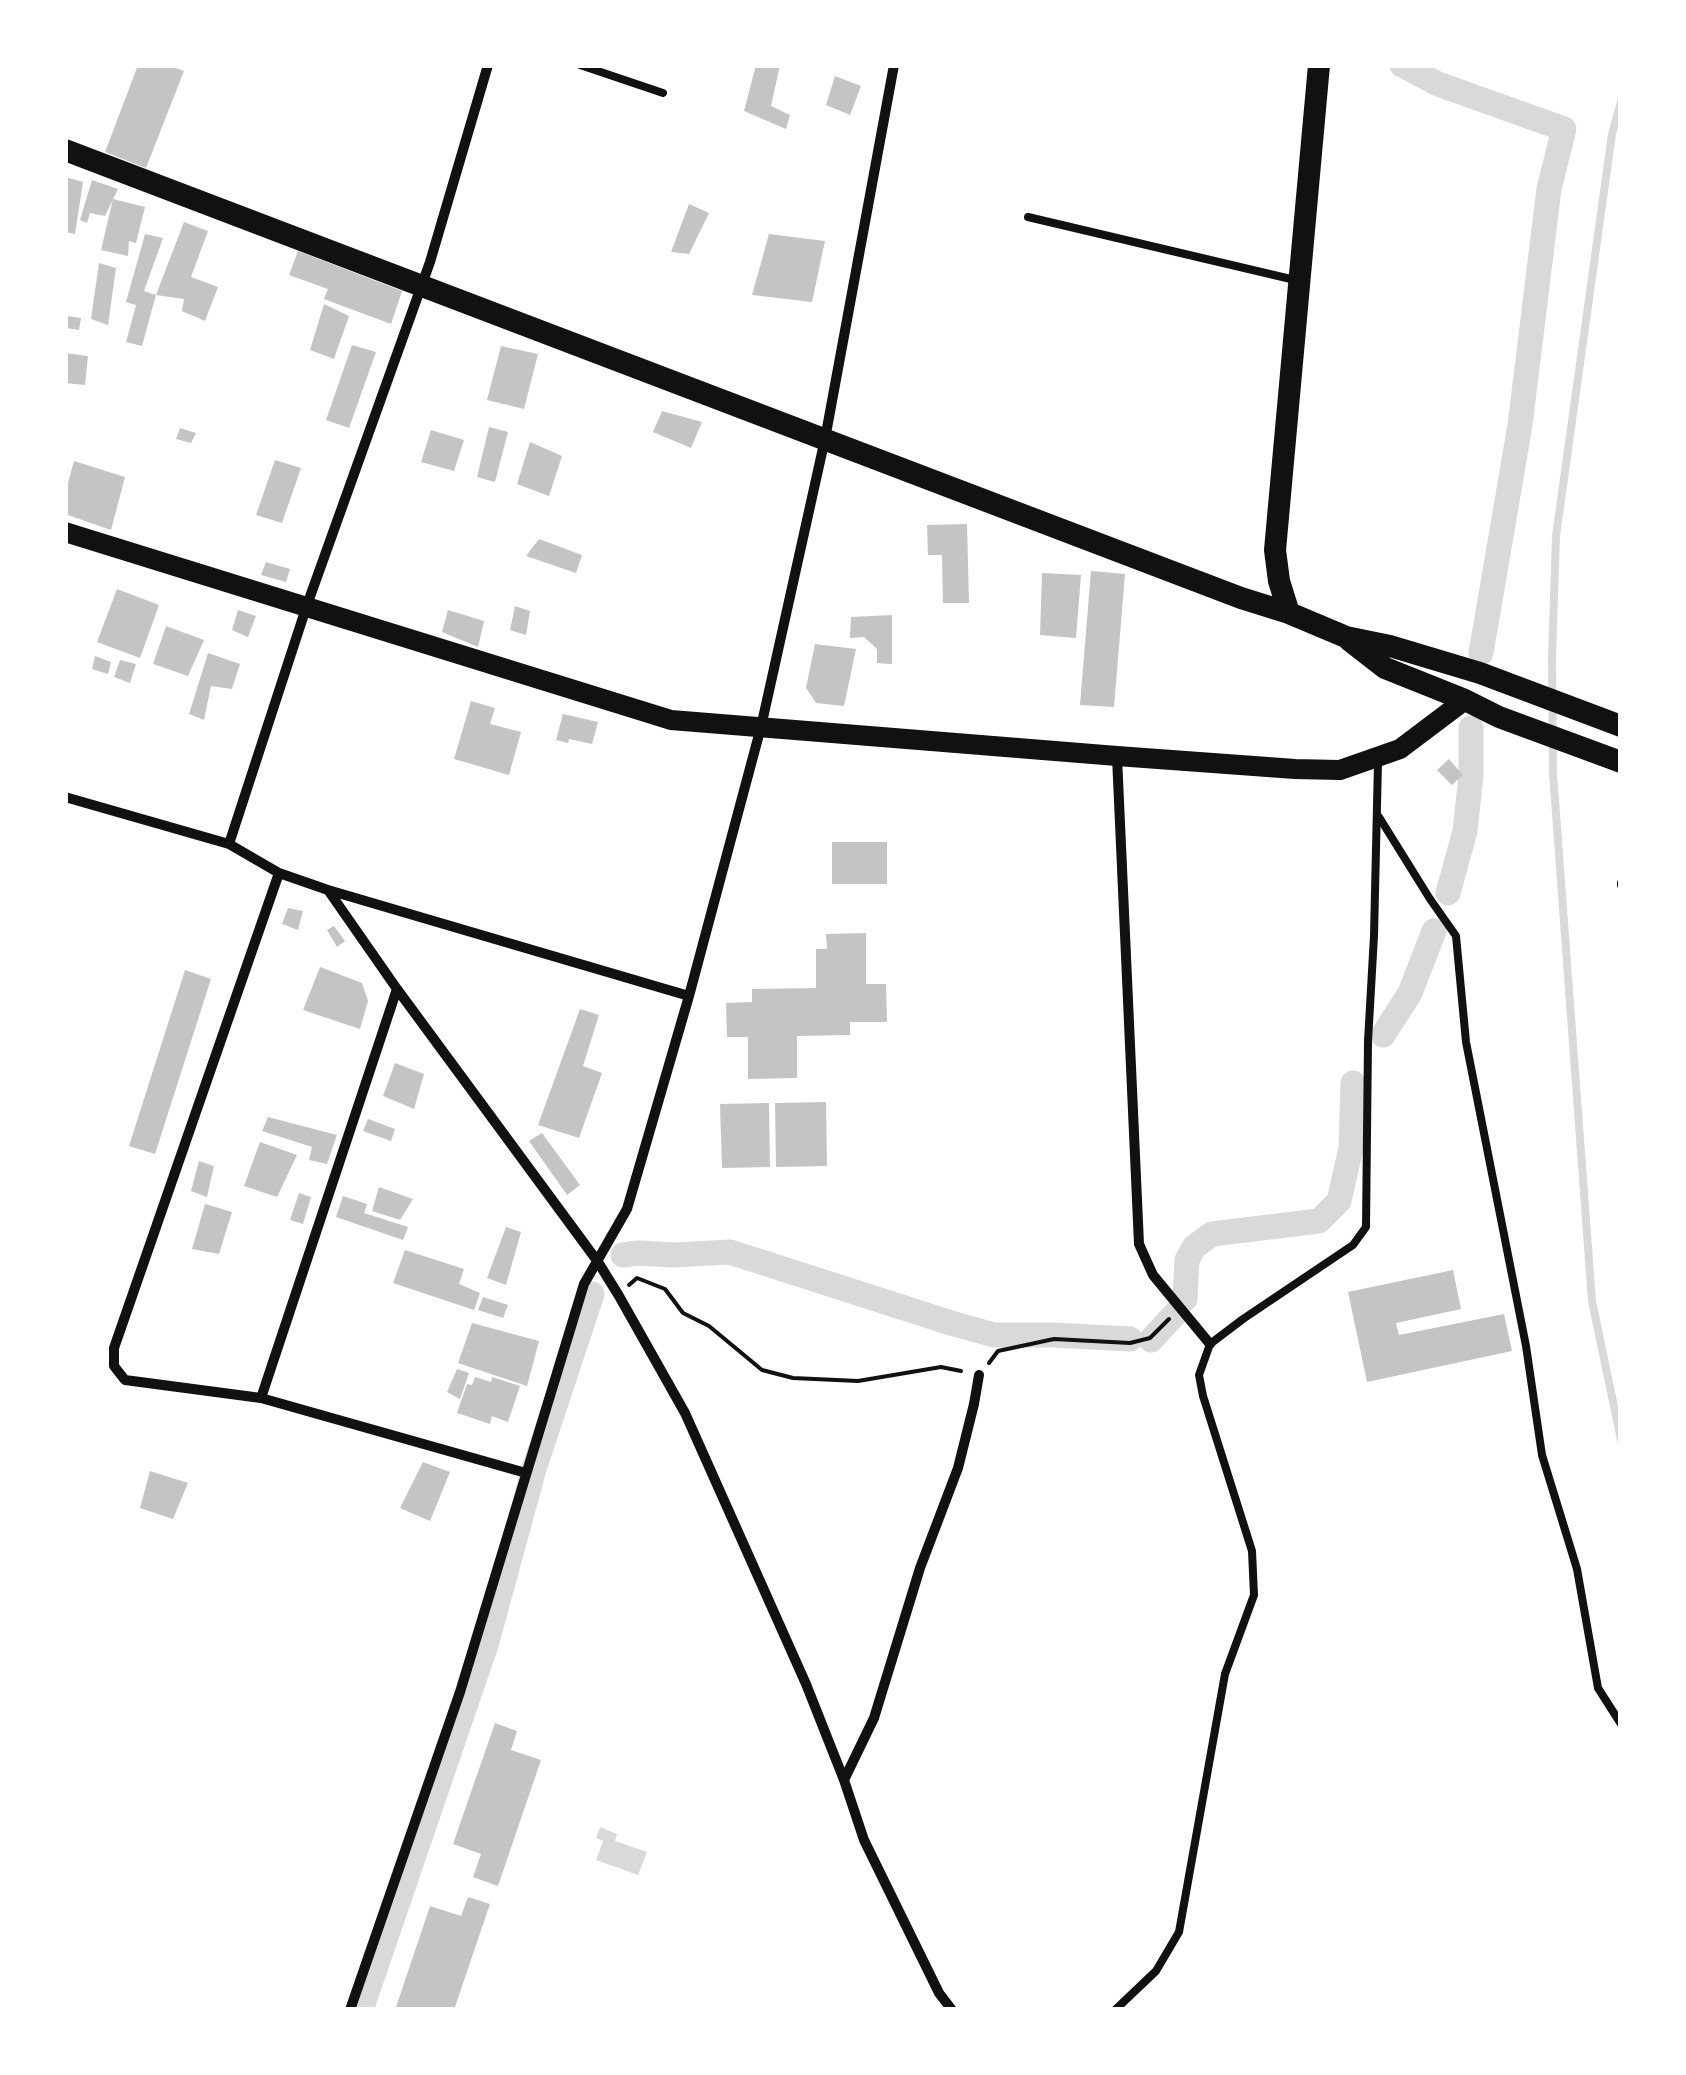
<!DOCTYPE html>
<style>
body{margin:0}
#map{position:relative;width:1686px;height:2075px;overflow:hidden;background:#fff;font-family:Literata,serif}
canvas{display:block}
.frame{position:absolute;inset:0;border:68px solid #fff;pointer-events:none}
</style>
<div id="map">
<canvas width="1686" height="2075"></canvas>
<div class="frame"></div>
</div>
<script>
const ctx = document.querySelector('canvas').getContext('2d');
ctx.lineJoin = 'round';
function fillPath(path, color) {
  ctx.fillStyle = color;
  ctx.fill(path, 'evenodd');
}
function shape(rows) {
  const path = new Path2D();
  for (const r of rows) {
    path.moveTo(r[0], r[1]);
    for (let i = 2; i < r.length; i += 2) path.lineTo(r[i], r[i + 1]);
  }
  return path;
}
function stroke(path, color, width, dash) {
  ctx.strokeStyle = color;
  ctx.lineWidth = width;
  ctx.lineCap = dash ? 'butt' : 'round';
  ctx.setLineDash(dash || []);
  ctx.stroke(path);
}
fillPath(shape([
 [600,1827,617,1834,615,1841,647,1852,638,1875,596,1860,603,1841,596,1838]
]), '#d9d9d9');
stroke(shape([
 [1621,102,1612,134,1556,536,1552,659,1553,773,1592,1301,1621,1440]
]), '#d9d9d9', 8);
stroke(shape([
 [1402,65,1438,84,1564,129,1549,189,1520,425,1481,653],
 [1448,893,1465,831,1471,776,1471,728],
 [1383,1035,1410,993,1434,931],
 [623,1255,638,1253,673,1255,730,1252,951,1323,994,1335,1053,1335,1130,1339],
 [1185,1299,1187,1260,1194,1247,1212,1234,1319,1221,1339,1201,1351,1148,1353,1083],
 [1151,1340,1175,1314],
 [361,2010,486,1645,534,1469,592,1294]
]), '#d9d9d9', 25);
fillPath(shape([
 [138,65,167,65,184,71,146,168,105,152],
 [756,65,780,65,771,106,790,115,786,129,744,111],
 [835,76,861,86,850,115,826,105],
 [65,177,83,182,75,234,65,232],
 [92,180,118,189,105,216,90,213,87,223,80,220],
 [113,199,145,207,136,243,129,241,128,256,101,250],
 [689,204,709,213,689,254,671,252],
 [184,222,208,231,191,277,218,287,205,321,182,311,184,299,156,295],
 [145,234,163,238,144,291,156,295,142,346,126,342,136,305,126,302],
 [769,234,825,241,812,302,752,295],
 [298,251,402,291,391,324,324,299,328,289,289,275],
 [99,263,116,268,108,325,91,319],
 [324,304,349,316,334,359,310,350],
 [67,316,81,318,79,330,66,328],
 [352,345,376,352,349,428,326,420],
 [501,346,538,354,524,409,487,400],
 [65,353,88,356,85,385,65,383],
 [662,411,702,422,691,448,653,432],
 [489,427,508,432,495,482,477,477],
 [180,428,196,433,191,443,176,439],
 [431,430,464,440,454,471,421,462],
 [530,442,562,456,549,496,517,484],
 [275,460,301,468,282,523,256,515],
 [74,461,125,477,111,530,65,514,65,494],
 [967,524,969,603,943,603,942,555,928,555,927,525],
 [539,539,582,555,576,573,526,556],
 [266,562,290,569,286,582,261,575],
 [1091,571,1125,574,1114,707,1080,705],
 [1042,573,1081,575,1076,638,1040,635],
 [117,589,159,605,140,658,97,642],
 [515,606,530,611,526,635,510,630],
 [238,610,256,616,248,637,232,630],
 [448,610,484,621,478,647,442,632],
 [892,615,892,664,877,663,877,649,864,637,850,638,851,617],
 [166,626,204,640,188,676,153,664],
 [815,644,856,649,844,706,816,703,806,688],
 [208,653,240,664,232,689,211,686,204,720,189,714],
 [95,656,111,662,108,674,92,669],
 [120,660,136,664,130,683,114,677],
 [471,701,495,708,490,724,521,732,509,775,454,759],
 [563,714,598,722,592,744,569,739,568,743,556,740],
 [1449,759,1463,775,1452,785,1437,770],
 [832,842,887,842,887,884,832,884],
 [288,908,303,911,298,930,282,924],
 [334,926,345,941,337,947,327,930],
 [866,933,866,984,886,984,887,1022,850,1022,850,1035,797,1036,797,1078,748,1079,748,1037,727,1037,726,1003,752,1002,752,989,816,988,816,949,827,949,826,934],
 [320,967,362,983,368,1001,360,1029,303,1010],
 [185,970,211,979,155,1154,129,1146],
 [580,1009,599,1015,583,1066,602,1073,579,1138,538,1125],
 [395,1063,424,1074,414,1109,383,1096],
 [826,1102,827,1166,776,1167,775,1103],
 [769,1103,770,1167,722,1168,720,1104],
 [268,1117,337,1135,327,1164,309,1160,312,1147,262,1131],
 [368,1119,395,1129,391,1141,363,1131],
 [542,1133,580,1185,567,1195,529,1141],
 [260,1142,297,1155,277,1197,244,1186],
 [199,1161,214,1166,207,1197,191,1191],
 [379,1187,413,1199,400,1220,372,1211],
 [299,1193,311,1197,303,1224,290,1220],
 [343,1196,367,1204,364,1213,408,1227,403,1240,336,1217],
 [205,1204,232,1212,219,1254,192,1249],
 [506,1227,521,1232,506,1285,487,1278],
 [405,1250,464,1269,459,1284,480,1293,474,1310,393,1283],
 [1453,1270,1461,1309,1396,1323,1399,1335,1504,1314,1512,1351,1367,1382,1348,1292],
 [483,1297,508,1305,503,1318,478,1310],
 [472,1323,539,1341,527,1386,458,1363],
 [457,1369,469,1373,460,1399,447,1392],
 [475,1377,491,1382,492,1377,520,1386,508,1422,492,1416,490,1424,457,1413,467,1384,472,1385],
 [423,1462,450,1472,430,1521,400,1508],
 [150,1471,188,1483,173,1519,140,1508],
 [495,1723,517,1731,511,1750,541,1760,498,1886,473,1877,481,1854,453,1844],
 [468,1897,490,1904,454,2010,395,2010,430,1906,461,1916]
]), '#c4c4c4');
stroke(shape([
 [629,1285,637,1278,665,1289,683,1313,709,1326,762,1370,793,1378,858,1381,941,1367,961,1371],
 [989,1363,998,1351,1054,1339,1130,1343,1150,1338,1169,1319]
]), '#111', 4);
stroke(shape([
 [580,65,663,93],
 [1028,217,1295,280],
 [1379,817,1430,899,1456,936,1466,1042,1526,1346,1542,1455,1577,1569,1598,1688,1621,1724],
 [1621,883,1621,885],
 [1115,2010,1156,1971,1179,1932,1225,1674,1254,1595,1252,1551,1203,1396,1199,1375,1210,1344,1243,1319,1353,1245,1366,1227,1368,1041,1374,936,1378,762]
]), '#111', 8);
stroke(shape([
 [1117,757,1139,1244,1153,1275,1210,1344],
 [65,797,229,844,279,873,328,890,689,996],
 [229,844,307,605,430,262,488,65],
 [279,873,114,1348,114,1366,125,1380,261,1398,526,1473],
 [328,890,397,989,598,1262,619,1296,685,1413,806,1684,844,1780,864,1840,939,1993,952,2010],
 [261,1398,397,989],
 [844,1780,874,1718,920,1568,958,1468,974,1404,979,1375],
 [350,2010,460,1692,584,1284,627,1209,689,996,761,727,825,439,894,65]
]), '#111', 10);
stroke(shape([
 [65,532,671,720,1117,756,1295,769,1340,770,1400,749,1465,700]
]), '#111', 20);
stroke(shape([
 [65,150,1241,598,1289,613,1346,637,1390,646,1480,673,1621,726],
 [1289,613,1279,581,1275,550,1319,65],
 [1349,640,1385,668,1465,700,1499,717,1621,762]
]), '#111', 22);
</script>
